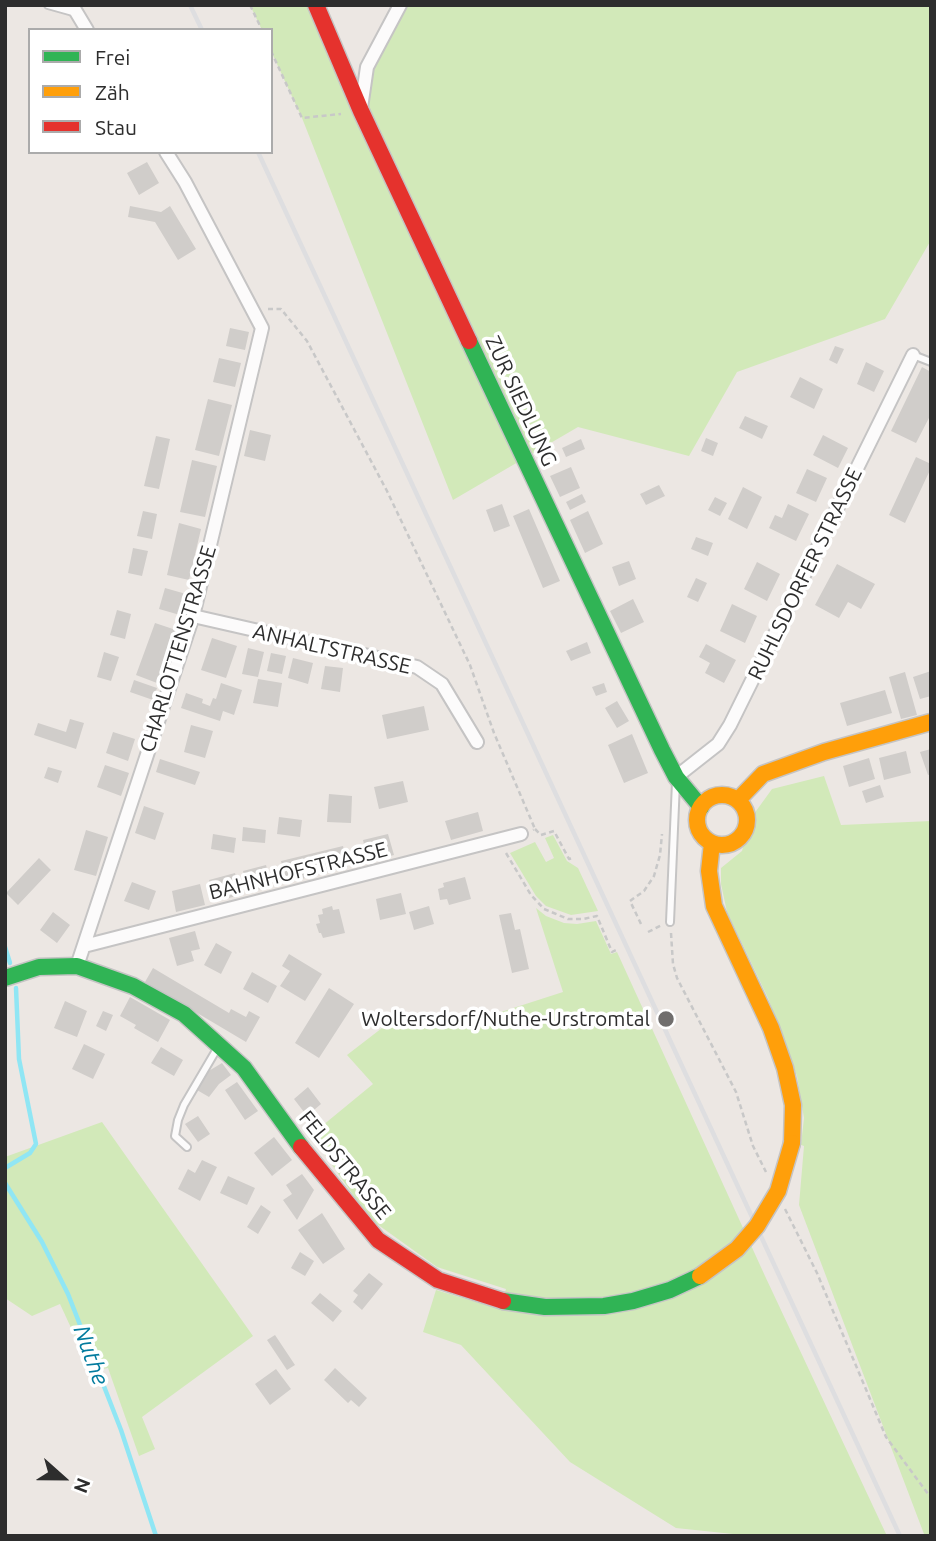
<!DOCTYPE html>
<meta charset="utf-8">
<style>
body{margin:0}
#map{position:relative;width:936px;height:1541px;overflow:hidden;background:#ece7e3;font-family:Ubuntu,sans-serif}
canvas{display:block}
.frame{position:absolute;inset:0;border:7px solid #2d2d2d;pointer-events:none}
.legend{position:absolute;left:28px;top:28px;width:245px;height:126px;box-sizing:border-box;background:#fff;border:2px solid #ababab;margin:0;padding:9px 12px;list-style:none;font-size:21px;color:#2d2d2d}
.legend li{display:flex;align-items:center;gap:14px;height:35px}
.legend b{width:35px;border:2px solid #ababab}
.north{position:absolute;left:28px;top:1443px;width:70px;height:70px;-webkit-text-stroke:5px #fff;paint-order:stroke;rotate:111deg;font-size:19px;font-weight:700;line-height:28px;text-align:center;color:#2d2d2d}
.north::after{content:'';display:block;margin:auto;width:24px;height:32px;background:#2d2d2d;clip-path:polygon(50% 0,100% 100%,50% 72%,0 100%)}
</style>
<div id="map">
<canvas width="936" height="1541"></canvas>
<div class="frame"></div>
<ul class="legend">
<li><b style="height:9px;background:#30b455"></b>Frei</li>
<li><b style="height:9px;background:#ff9f0a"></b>Zäh</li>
<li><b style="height:9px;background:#e5322d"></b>Stau</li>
</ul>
<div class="north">N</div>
</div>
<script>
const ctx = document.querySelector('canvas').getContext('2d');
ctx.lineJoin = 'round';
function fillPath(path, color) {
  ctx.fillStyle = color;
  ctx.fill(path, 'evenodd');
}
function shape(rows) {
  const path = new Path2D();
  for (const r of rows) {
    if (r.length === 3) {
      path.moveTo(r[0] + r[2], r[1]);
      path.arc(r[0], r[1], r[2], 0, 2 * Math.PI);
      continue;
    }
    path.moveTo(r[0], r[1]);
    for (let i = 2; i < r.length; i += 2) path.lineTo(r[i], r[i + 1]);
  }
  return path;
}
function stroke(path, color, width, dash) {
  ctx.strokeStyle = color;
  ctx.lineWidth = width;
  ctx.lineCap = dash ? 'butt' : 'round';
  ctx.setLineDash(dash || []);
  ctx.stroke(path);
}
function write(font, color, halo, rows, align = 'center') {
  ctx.font = font + ' Ubuntu,sans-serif';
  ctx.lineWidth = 7;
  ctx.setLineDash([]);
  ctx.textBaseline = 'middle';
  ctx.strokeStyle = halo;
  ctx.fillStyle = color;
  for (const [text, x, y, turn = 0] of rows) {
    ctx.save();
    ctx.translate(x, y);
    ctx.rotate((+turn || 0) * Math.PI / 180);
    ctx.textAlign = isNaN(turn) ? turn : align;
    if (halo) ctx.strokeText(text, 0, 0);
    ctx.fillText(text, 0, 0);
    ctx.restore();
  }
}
fillPath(shape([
 [250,5,316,5,361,109,367,67,400,5,931,5,931,240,885,319,737,372,689,456,578,427,453,500,302,118,271,51,271,30,262,30],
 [824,776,841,825,931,821,931,1536,924,1534,799,1205,804,1146,801,1145,804,1118,797,1076,768,998,727,912,721,884,721,868,742,851,751,818,772,789],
 [553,835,567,861,578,868,598,911,571,915,546,906,536,896,510,853,535,842,546,862,554,858,545,838],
 [536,908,546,916,564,923,577,924,596,921,611,954,617,952,765,1276,887,1536,752,1536,676,1528,570,1462,461,1345,423,1332,436,1290,500,1309,506,1289,437,1267,370,1219,311,1135,373,1084,347,1055,382,1028,473,1021,563,992],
 [102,1122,253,1336,142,1417,155,1449,139,1456,108,1368,91,1371,60,1304,32,1316,5,1298,5,1157]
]), '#d2e9b9');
stroke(shape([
 [5,947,10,963],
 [5,1168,30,1153,36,1144,19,1059,16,988],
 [5,1183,42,1242,68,1294,121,1430,156,1536]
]), '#90e6f4', 4.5);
fillPath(shape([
 [147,162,159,183,139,195,127,173],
 [130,206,161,212,170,206,196,249,178,260,155,222,128,217],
 [230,328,249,332,245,350,226,346],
 [835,346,844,349,837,364,829,360],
 [219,358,241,363,235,387,213,382],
 [866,362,884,371,874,392,857,384],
 [922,367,931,372,931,414,916,443,891,431],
 [800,377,823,389,814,409,790,397],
 [208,399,232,405,219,456,195,450],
 [745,416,768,426,762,439,739,428],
 [250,430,271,435,265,461,244,456],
 [823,435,848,448,838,468,813,455],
 [156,436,170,439,159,489,144,486],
 [706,438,718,443,713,456,701,451],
 [581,439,585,449,566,457,562,448],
 [916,457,931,464,931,468,905,523,889,515],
 [192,460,217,466,205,517,180,512],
 [571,467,580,488,560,497,550,476],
 [807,469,827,478,816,502,796,493],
 [659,485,665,496,646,505,640,494],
 [743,487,762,497,747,529,728,519],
 [582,494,586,502,570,510,566,502],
 [715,497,727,503,720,516,708,510],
 [502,504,510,526,494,532,486,510],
 [788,504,809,514,796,541,769,528,775,515,782,518],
 [529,509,560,581,543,588,513,516],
 [143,511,157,514,152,539,137,536],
 [588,511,603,544,585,553,570,520],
 [179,523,201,529,189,580,167,575],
 [696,537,713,543,708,556,691,549],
 [133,548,148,551,142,576,128,573],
 [629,561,636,579,619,586,612,567],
 [757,562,780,574,767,601,744,589],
 [837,564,875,584,861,609,848,602,839,618,815,605],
 [696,578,707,583,698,602,687,597],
 [165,588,186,594,180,615,159,609],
 [633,599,644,622,621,633,610,611],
 [732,604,757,616,745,643,720,631],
 [117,610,131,614,125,639,110,635],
 [155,623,176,630,157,683,136,675],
 [212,638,237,646,226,678,201,670],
 [587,642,591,653,571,661,566,651],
 [706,644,736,660,724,683,705,673,710,663,699,657],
 [248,648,264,652,258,677,242,674],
 [104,652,119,657,111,681,97,677],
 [271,653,286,656,282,674,267,671],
 [293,658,313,663,308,684,288,678],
 [325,666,343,668,340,692,321,689],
 [931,671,931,696,920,699,913,677],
 [905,672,917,715,901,719,889,677],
 [258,679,282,683,278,707,253,703],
 [134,680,157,688,153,700,130,692],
 [221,683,242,690,234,715,223,711,220,721,181,708,186,693,203,699,202,703,210,706,213,698,216,699],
 [604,683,607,692,596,696,592,687],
 [885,690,892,713,847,726,840,703],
 [617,701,629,721,617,728,605,708],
 [424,706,429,730,387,739,382,715],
 [70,719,84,723,76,749,34,735,38,723,66,732],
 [191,725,213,731,205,758,184,752],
 [113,732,135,739,128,761,106,753],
 [632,734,648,773,624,783,608,745],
 [931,749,931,774,928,775,920,752],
 [906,751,911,773,884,780,879,758],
 [869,758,875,779,849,787,843,766],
 [160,759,200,772,195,785,156,772],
 [105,765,129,773,121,796,97,787],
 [48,767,62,771,58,783,44,778],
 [403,781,408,802,379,809,374,787],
 [880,785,884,797,866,803,862,791],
 [329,794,352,796,351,823,327,822],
 [144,806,164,813,155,840,135,833],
 [478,812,483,831,451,840,445,821],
 [279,817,302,820,300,837,277,834],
 [243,827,266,830,265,843,242,841],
 [86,830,108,837,96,876,74,870],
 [213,834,236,838,234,853,211,849],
 [388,834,394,855,368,862,363,840],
 [343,846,348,867,286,883,281,861],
 [39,858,51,870,18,905,6,893],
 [266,865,272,886,249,892,243,871],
 [235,873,240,895,214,902,209,880],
 [465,877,471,899,449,905,447,899,440,900,438,889,444,887,443,883],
 [132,882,156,891,149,910,124,901],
 [200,884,205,905,176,912,172,891],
 [401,893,406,914,380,920,376,899],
 [332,906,333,910,339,909,345,933,323,938,321,933,319,933,316,924,320,923,318,915,323,914,322,909],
 [429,906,434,924,414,930,409,912],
 [53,912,70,925,57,943,40,930],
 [511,913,515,930,520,929,529,969,512,973,499,915],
 [195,931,200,949,191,951,194,961,177,966,169,938],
 [216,943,232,952,221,974,204,965],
 [289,954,322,974,305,1001,280,986,290,971,282,966],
 [153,968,229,1013,231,1009,246,1017,249,1011,260,1017,246,1042,145,982],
 [252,972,277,986,268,1003,243,989],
 [329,988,354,1004,319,1058,295,1043],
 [130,997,170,1020,158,1042,134,1028,136,1025,120,1016],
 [65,1001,87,1011,77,1037,54,1028],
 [103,1011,113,1015,106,1031,96,1026],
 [84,1044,105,1054,93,1079,72,1069],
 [161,1047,183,1060,174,1076,151,1063],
 [222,1063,231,1075,219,1084,209,1097,197,1090,207,1072],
 [237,1082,258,1111,245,1120,225,1090],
 [308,1087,321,1104,307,1116,294,1099],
 [198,1116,210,1134,198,1142,185,1124],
 [274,1137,292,1160,272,1176,254,1153],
 [202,1160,217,1167,200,1201,178,1189,188,1169,195,1173],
 [302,1174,314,1190,297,1220,283,1200,292,1194,286,1185],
 [228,1176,255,1188,247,1205,220,1193],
 [261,1205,271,1212,258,1234,247,1227],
 [322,1213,345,1249,323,1264,298,1230],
 [300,1252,314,1261,305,1276,291,1268],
 [369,1273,383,1284,362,1310,353,1302,358,1295,353,1291],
 [320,1293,342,1311,333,1322,311,1303],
 [275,1335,295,1365,287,1370,267,1340],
 [335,1368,367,1398,359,1407,351,1400,348,1403,324,1380],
 [276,1369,291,1389,270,1405,255,1384]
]), '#d0cdca');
const lane = shape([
 [48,5,73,12],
 [913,355,931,362],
 [670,922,676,782],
 [187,1147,175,1136,178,1120,184,1105,218,1047]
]);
const street = shape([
 [72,5,87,30],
 [361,108,367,67,400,5],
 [193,616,417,667,442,684,477,742],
 [676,777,718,744,730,725,913,355],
 [84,946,521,834],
 [77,966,193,616,262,328,185,182,166,152]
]);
const fast = shape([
 [469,341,662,750,676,777,701,807],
 [5,978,39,967,77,966,133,986,184,1014,244,1068,301,1147],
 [503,1301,545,1307,604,1306,633,1301,670,1290,700,1276]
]);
const slow = shape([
 [722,820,25],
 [738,800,763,774,824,752,931,722],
 [712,843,709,871,714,906,771,1028,785,1068,793,1105,792,1143]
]);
const jam = shape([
 [316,5,361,111,469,341],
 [301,1147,378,1240,438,1280,503,1301]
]);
stroke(lane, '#c5c4c4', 10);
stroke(street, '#c5c4c4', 16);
stroke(fast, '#c5c4c4', 19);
stroke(slow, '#c5c4c4', 19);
stroke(jam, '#c5c4c4', 19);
stroke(shape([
 [250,5,262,30],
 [271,51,302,118,341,114],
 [268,309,281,309,307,341,387,491,470,665,494,733,535,829,533,830],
 [535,829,541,835,554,831,569,859,573,858],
 [506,853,531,895,544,909,568,919,583,919,597,916,612,952,616,950],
 [641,924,630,901,644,891,654,876,660,855,662,834],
 [648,932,662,925],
 [671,933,673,964,677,978,736,1092,753,1146,766,1172],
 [785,1209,817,1273,886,1437,931,1498]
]), '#c8c8c8', 2.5, [5, 3.5]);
stroke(lane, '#fcfbfb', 6);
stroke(street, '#fcfbfb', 12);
stroke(fast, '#30b455', 16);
stroke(slow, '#ff9f0a', 16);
stroke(jam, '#e5322d', 16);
stroke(shape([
 [190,5,202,30],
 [258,152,900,1536]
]), '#dedee0', 4.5);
const slowBridge = shape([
 [700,1276,737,1249,757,1226,778,1191,792,1143]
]);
stroke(slowBridge, '#c5c4c4', 19, []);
stroke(slowBridge, '#ff9f0a', 16);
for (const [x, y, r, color] of [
 [666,1019,9,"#706e6d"]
]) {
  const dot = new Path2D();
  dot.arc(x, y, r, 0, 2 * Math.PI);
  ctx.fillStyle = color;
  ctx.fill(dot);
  stroke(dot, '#fff', 2.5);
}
write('21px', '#2d2d2d', '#fff', [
 ["ZUR SIEDLUNG",521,401,65],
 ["RUHLSDORFER STRASSE",805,574,-64],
 ["CHARLOTTENSTRASSE",178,649,-73],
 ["ANHALTSTRASSE",332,649,13],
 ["BAHNHOFSTRASSE",298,871,-14],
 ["FELDSTRASSE",345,1165,51]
]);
write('21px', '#2d2d2d', '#fff', [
 ["Woltersdorf/Nuthe-Urstromtal",650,1019]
], 'right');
write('italic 23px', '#027b9e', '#fff', [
 ["Nuthe",91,1355,70]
]);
</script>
